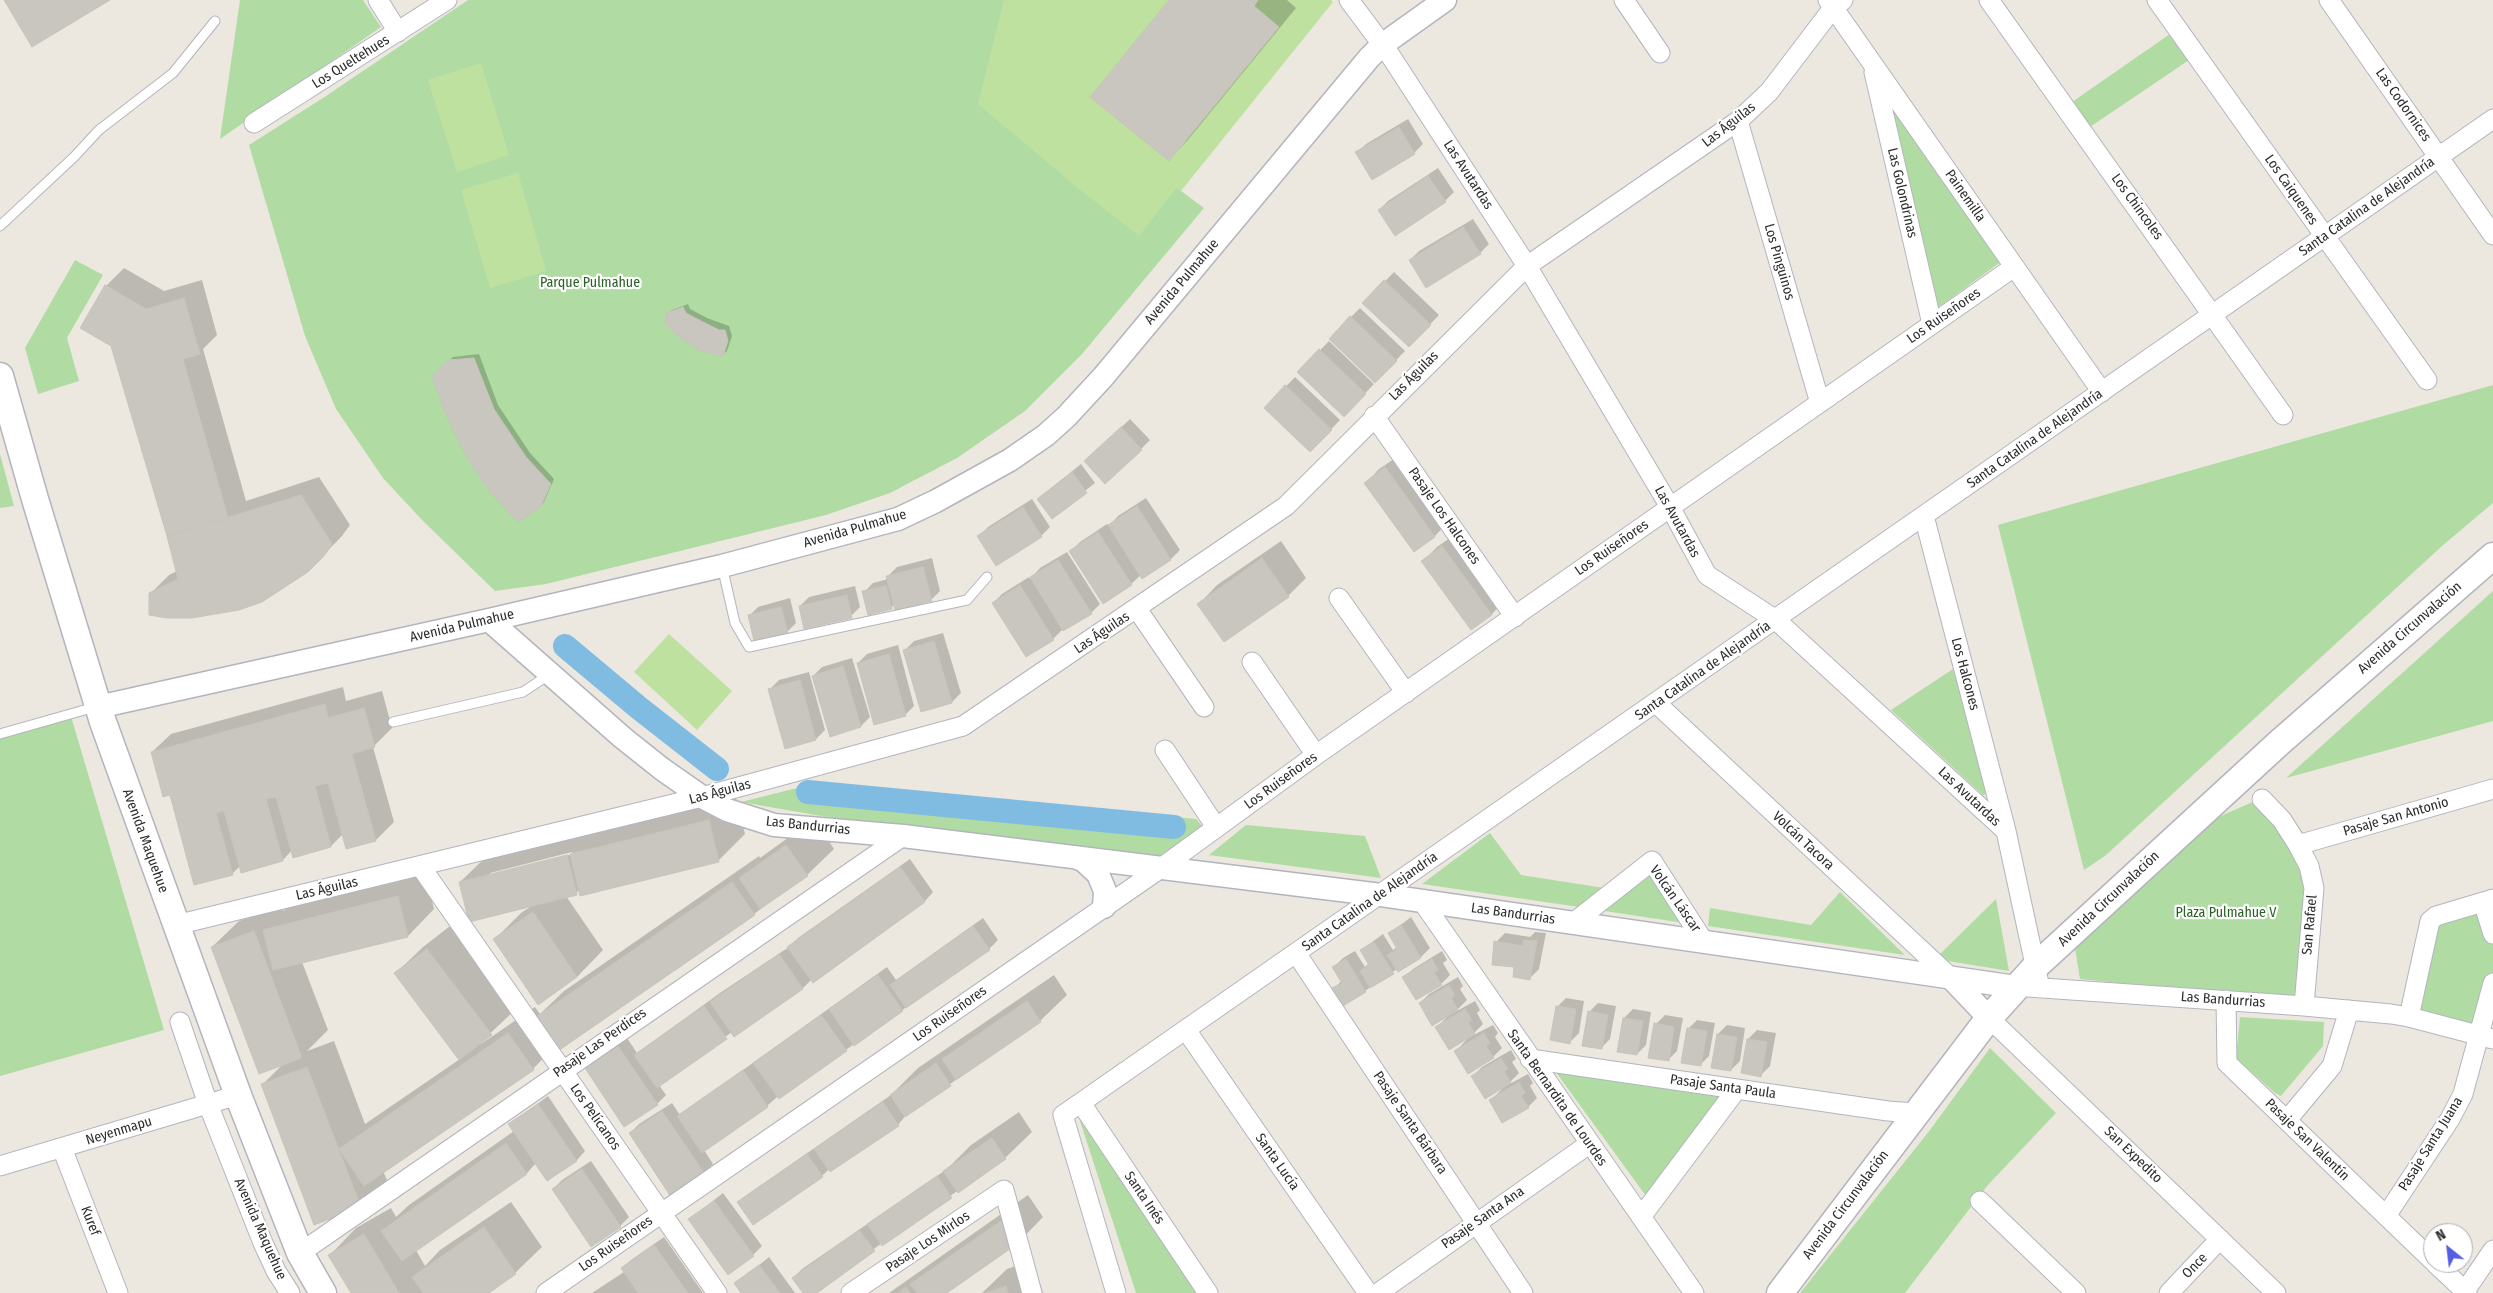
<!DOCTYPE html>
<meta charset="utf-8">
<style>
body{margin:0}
#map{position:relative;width:2493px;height:1293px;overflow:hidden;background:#ece8e0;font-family:"Fira Sans Condensed",sans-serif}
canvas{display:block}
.north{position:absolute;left:2423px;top:1223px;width:50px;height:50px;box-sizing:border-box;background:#fff;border:1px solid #ababab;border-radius:50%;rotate:331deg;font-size:14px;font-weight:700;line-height:20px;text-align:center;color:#2c2c2c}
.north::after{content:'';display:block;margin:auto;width:18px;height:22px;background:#545fe5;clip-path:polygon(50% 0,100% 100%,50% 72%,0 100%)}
</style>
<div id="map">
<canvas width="2493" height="1293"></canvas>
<div class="north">N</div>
</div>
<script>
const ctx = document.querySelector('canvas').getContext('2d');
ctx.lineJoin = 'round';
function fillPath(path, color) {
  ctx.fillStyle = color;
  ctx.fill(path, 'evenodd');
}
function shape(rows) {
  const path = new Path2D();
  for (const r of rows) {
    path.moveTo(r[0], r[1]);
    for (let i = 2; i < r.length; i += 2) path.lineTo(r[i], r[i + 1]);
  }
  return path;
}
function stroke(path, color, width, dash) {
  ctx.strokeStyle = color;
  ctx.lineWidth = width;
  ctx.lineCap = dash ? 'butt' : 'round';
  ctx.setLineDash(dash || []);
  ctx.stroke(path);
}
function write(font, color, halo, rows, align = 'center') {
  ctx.font = font + ' "Fira Sans Condensed",sans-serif';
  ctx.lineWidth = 4.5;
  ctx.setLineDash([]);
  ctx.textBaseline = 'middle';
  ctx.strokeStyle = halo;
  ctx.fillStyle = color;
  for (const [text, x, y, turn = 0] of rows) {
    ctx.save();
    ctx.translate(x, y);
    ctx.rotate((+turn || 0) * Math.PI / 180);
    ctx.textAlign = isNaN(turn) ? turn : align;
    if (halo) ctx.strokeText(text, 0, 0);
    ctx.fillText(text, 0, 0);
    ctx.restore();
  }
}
fillPath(shape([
 [240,0,363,0,381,27,220,139],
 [468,0,1124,0,1177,188,1204,208,1082,354,1025,411,957,458,890,493,826,515,546,584,495,591,422,520,383,478,336,409,305,336,249,145,326,96],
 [2170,34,2189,60,2090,127,2072,102],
 [1884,91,2002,261,1936,309],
 [75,260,103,275,67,338,79,381,38,394,25,348],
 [2493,385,2493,503,2442,546,2105,856,2084,870,1998,525],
 [0,454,14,506,0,508],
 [2493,591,2493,721,2286,778],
 [1953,669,1986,791,1984,796,1891,710],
 [70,713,164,1030,0,1076,0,734],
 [817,783,1196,819,1203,827,1159,858,827,817,741,802],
 [2257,800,2279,822,2310,888,2300,1002,2080,979,2074,942,2205,823],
 [1246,825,1365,836,1381,878,1209,855],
 [1490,833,1521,875,1604,888,1579,907,1422,884],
 [1644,872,1654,873,1684,923,1598,910],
 [1840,892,1905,955,1708,926,1710,908,1811,925],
 [1996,899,2009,971,1948,961,1940,954],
 [2481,906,2493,942,2493,972,2477,1031,2413,1015,2433,923],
 [2240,1017,2324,1022,2323,1046,2281,1096,2275,1093,2236,1058],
 [1990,1048,2056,1113,1987,1186,1905,1293,1800,1293,1930,1130],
 [1555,1071,1721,1096,1646,1196],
 [1079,1118,1198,1293,1136,1293]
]), '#b0dca3');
fillPath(shape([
 [1004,0,1331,0,1333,2,1181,191,1176,188,1139,236,1078,188,978,104],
 [481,63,509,155,457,172,428,80],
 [518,173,546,271,490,288,461,190],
 [669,634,732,691,697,730,634,672]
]), '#bfe1a0');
fillPath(shape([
 [1171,0,1287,0,1296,8,1187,141,1169,159],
 [1408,119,1423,144,1414,153,1357,153,1366,144],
 [1438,168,1454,192,1445,201,1379,210,1388,201],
 [1473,219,1489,244,1480,253,1410,260,1419,251],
 [124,268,164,291,202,280,217,335,203,349,246,501,319,477,350,525,342,536,308,571,261,601,214,614,167,617,151,593,169,575,177,571,112,345,106,286],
 [1394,272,1439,315,1409,346,1364,303],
 [688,304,690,309,707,318,729,326,732,336,727,351,722,355,667,314,672,310],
 [1360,308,1405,351,1375,382,1330,338],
 [1329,341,1374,384,1344,415,1299,372],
 [479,354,498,405,530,453,554,479,544,502,539,507,433,376,453,357],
 [1295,377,1340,420,1310,451,1265,408],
 [1130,419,1150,440,1141,449,1095,452],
 [1400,455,1448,522,1435,536,1414,550,1366,483,1379,469],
 [1081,464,1095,483,1052,517,1038,499],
 [1146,498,1180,550,1171,559,1143,577,1141,575,1131,584,1071,551,1080,542,1107,524,1109,526,1118,516],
 [1032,499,1050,527,1041,536,979,536,988,527],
 [1457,533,1505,600,1492,614,1471,629,1423,561,1437,547],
 [1281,541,1306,578,1288,596,1199,604,1217,585],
 [1067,552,1100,604,1091,613,1063,629,1053,639,1026,656,993,603,1002,594,1029,577,1030,579,1040,568],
 [932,558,940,591,931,600,895,604,891,608,864,592,873,583,888,579,888,576,897,567],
 [855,586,860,607,851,616,800,606,809,597],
 [790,598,796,623,787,632,749,616,758,607],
 [943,633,961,693,952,702,905,650,914,641],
 [898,645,914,706,905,715,858,663,867,654],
 [852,658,870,717,861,726,813,676,822,667],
 [809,672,825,730,816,739,770,689,779,680],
 [343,687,346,701,382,691,392,728,373,747,394,822,376,840,343,834,331,846,292,850,283,860,240,866,232,874,171,794,152,752,171,734],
 [735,794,745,834,719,860,581,894,580,889,576,893,566,896,603,950,577,977,495,939,521,913,533,905,460,882,487,856],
 [572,852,573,854,490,875,490,873],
 [814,819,834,849,807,875,754,914,556,1045,533,1069,383,1171,387,1180,360,1206,263,1084,284,1063,212,947,239,921,281,905,283,911,291,904,425,871,434,909,408,936,302,962,328,1030,307,1051,334,1041,365,1124,460,1059,396,973,423,947,454,923,517,1008,480,1043,481,1044,535,1007,540,1014,564,991,759,856,760,858],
 [910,859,933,892,925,901,813,981,812,979,803,988,732,1032,659,1085,666,1095,657,1104,587,1068,596,1059,627,1038,637,1053,720,993,789,947,798,938],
 [1411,917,1430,948,1421,957,1398,970,1397,969,1365,991,1334,989,1342,980,1334,967,1343,958,1355,951,1365,967,1369,963,1361,950,1383,934,1393,950,1397,947,1389,934],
 [983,918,998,940,989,949,779,1097,778,1096,767,1106,704,1150,713,1164,704,1173,630,1133,639,1124,672,1103,680,1115,887,967,896,980],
 [1535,932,1546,933,1539,969,1530,978,1515,966,1496,942,1505,933,1530,937],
 [1442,951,1447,960,1443,963,1450,975,1441,984,1404,978,1413,969],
 [1054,975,1067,995,1040,1021,906,1115,898,1125,829,1169,822,1176,739,1203,748,1194,891,1095,918,1068],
 [1458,977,1463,986,1460,989,1467,1000,1455,1012,1475,1001,1480,1010,1477,1013,1483,1024,1470,1037,1493,1025,1498,1033,1495,1037,1502,1048,1493,1057,1456,1051,1468,1038,1437,1027,1448,1016,1420,1003,1429,994],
 [1566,998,1584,1001,1579,1033,1570,1042,1557,1007],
 [1598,1003,1616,1006,1610,1039,1601,1048,1589,1012],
 [1633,1009,1651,1012,1646,1045,1637,1054,1619,1051,1624,1018],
 [1665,1015,1683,1018,1677,1051,1668,1060,1656,1024],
 [1697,1020,1715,1023,1709,1056,1700,1065,1688,1029],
 [1727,1025,1745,1028,1740,1061,1731,1070,1713,1067,1718,1034],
 [1757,1030,1776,1033,1770,1066,1761,1075,1748,1039],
 [1511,1050,1516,1059,1512,1062,1519,1073,1506,1086,1528,1074,1533,1083,1530,1086,1537,1098,1528,1107,1490,1101,1503,1088,1473,1076,1482,1067],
 [548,1096,585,1151,577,1160,547,1180,536,1163,527,1173,416,1250,425,1266,440,1250,511,1202,542,1247,515,1273,487,1293,352,1293,330,1255,356,1228,391,1208,396,1217,409,1205,514,1131,510,1124],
 [1019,1112,1032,1132,1005,1158,882,1243,814,1293,804,1293,793,1278,802,1269,947,1169,971,1145],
 [591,1161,629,1217,620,1226,553,1189,562,1180],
 [723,1193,762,1246,753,1255,690,1219],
 [1028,1195,1043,1217,1017,1244,945,1293,889,1293],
 [664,1237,703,1293,592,1293,624,1272,622,1268,631,1260],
 [769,1257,795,1293,743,1293,736,1284],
 [1033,1260,1043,1293,982,1293,1007,1269]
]), '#0003');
stroke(shape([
 [565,646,639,708,717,769],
 [808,792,1174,827]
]), '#80bce1', 24);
const building = shape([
 [4,0,110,0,32,47,4,0],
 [1169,0,1258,0,1254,6,1279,27,1169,161,1090,97,1169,0],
 [1399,127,1415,154,1372,180,1355,152,1399,127],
 [1428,176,1446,202,1395,236,1378,210,1428,176],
 [1463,227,1481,254,1426,288,1409,260,1463,227],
 [1384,280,1431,325,1409,347,1362,303,1384,280],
 [105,285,146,309,184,298,200,354,183,359,228,518,167,536,111,346,80,328,105,285],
 [683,307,686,313,703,322,719,330,725,330,728,341,723,356,699,350,679,337,665,323,666,313,683,307],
 [1350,316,1397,361,1375,383,1329,339,1350,316],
 [1319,349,1366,394,1344,417,1297,372,1319,349],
 [474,358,494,409,526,457,551,484,540,508,518,522,490,492,466,456,446,415,432,376,448,360,474,358],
 [1285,385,1332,430,1310,452,1264,408,1285,385],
 [1121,427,1142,450,1105,484,1084,461,1121,427],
 [1385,467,1435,537,1414,552,1364,483,1385,467],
 [1072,472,1087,493,1052,519,1037,499,1072,472],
 [301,495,332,544,324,556,308,572,262,602,239,610,192,618,167,618,149,615,149,593,178,579,167,536,301,495],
 [1137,506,1171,560,1142,579,1108,525,1137,506],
 [1023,507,1042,537,996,566,977,536,1023,507],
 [1098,532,1132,585,1103,604,1069,551,1098,532],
 [1442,546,1492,615,1471,630,1421,561,1442,546],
 [1262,558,1289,597,1224,642,1197,604,1262,558],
 [1058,560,1092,614,1063,631,1030,577,1058,560],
 [923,567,932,601,895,610,886,576,923,567],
 [1020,585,1054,640,1026,657,992,603,1020,585],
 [886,586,892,609,868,615,862,591,886,586],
 [847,595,852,618,804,629,799,606,847,595],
 [781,607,788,633,754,641,748,615,781,607],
 [934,641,952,703,921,712,903,650,934,641],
 [889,654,906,716,874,725,857,663,889,654],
 [843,666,861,727,830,737,812,676,843,666],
 [800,680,816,740,785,749,768,689,800,680],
 [325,704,328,718,364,708,375,747,352,754,376,841,346,849,328,783,315,786,331,847,293,858,276,797,266,799,283,861,241,873,224,811,216,813,233,875,194,885,170,795,163,797,151,752,325,704],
 [709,820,719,862,580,896,570,854,709,820],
 [786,845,808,876,760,909,739,878,786,845],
 [567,855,577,895,469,922,459,882,567,855],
 [900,867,925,902,813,983,787,947,900,867],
 [732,882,755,915,558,1051,536,1017,732,882],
 [398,896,408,937,273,970,263,930,398,896],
 [533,912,577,977,538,1005,493,939,533,912],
 [1401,925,1421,958,1398,972,1387,955,1397,949,1388,933,1401,925],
 [973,926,990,950,906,1008,890,985,973,926],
 [254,931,302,1058,259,1074,211,947,254,931],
 [1524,940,1537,941,1530,980,1513,977,1514,967,1492,965,1494,941,1523,946,1524,940],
 [1374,942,1394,974,1370,988,1360,971,1369,965,1360,950,1374,942],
 [427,949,492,1035,459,1060,394,973,427,949],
 [779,954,803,989,734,1037,710,1002,779,954],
 [1346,959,1366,992,1343,1006,1332,988,1342,983,1332,967,1346,959],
 [1432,959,1438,970,1434,972,1442,985,1416,1000,1402,977,1432,959],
 [878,975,903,1011,854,1046,829,1009,878,975],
 [1449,985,1455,996,1451,998,1458,1010,1432,1026,1419,1003,1449,985],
 [1027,1001,1041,1022,956,1080,942,1059,1027,1001],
 [704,1006,727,1039,657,1088,634,1055,704,1006],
 [1556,1006,1576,1009,1570,1044,1550,1040,1556,1006],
 [1465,1009,1472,1020,1468,1022,1475,1034,1449,1050,1435,1027,1465,1009],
 [1588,1011,1608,1015,1602,1049,1582,1046,1588,1011],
 [821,1015,847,1051,779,1099,753,1063,821,1015],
 [1623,1018,1643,1021,1637,1055,1617,1052,1623,1018],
 [1654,1023,1674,1027,1669,1061,1648,1058,1654,1023],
 [1687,1028,1707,1031,1701,1066,1681,1063,1687,1028],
 [508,1033,534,1070,364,1186,339,1149,508,1033],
 [1484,1033,1490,1043,1486,1046,1494,1058,1468,1074,1454,1051,1484,1033],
 [1717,1034,1737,1037,1731,1071,1711,1068,1717,1034],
 [1747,1039,1767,1042,1761,1077,1741,1073,1747,1039],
 [618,1046,658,1105,624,1127,585,1068,618,1046],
 [1501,1058,1508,1069,1504,1071,1511,1083,1485,1099,1471,1076,1501,1058],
 [936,1063,951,1086,905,1117,890,1095,936,1063],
 [307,1067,361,1207,314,1225,261,1084,307,1067],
 [743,1070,768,1107,702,1153,677,1116,743,1070],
 [1519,1082,1525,1093,1521,1096,1529,1108,1502,1123,1489,1100,1519,1082],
 [883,1102,899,1126,830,1172,814,1149,883,1102],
 [538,1104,577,1161,547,1181,508,1124,538,1104],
 [662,1111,705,1174,671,1197,629,1133,662,1111],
 [992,1138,1006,1159,958,1193,943,1171,992,1138],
 [506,1143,527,1174,402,1261,381,1231,506,1143],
 [807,1154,823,1177,753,1225,737,1202,807,1154],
 [582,1169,621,1227,591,1247,552,1189,582,1169],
 [937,1176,952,1198,882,1246,867,1224,937,1176],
 [714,1201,754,1256,728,1275,688,1219,714,1201],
 [1001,1221,1017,1244,947,1293,917,1293,910,1284,1001,1221],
 [484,1227,516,1274,489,1293,423,1293,412,1277,484,1227],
 [859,1230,875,1251,817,1293,803,1293,792,1278,859,1230],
 [364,1234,399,1293,351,1293,328,1255,364,1234],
 [654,1245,688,1293,638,1293,621,1268,654,1245],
 [759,1265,780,1293,741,1293,734,1283,759,1265],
 [1006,1286,1008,1293,985,1293,1006,1286],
 [906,1287,910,1293,898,1293,906,1287]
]);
fillPath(building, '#c8c6be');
stroke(building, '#c7c4ba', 1);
const service = shape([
 [0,226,74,157,99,130,173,73,215,21],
 [722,566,735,623,749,647,967,600,987,577],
 [393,722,523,692,550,674],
 [0,734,95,707]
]);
const minor = shape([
 [378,0,398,32],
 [1349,0,1390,55,1527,266,1670,507,1707,575,1776,620,2006,831,2040,988],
 [1624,0,1660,53],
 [1828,0,2102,392],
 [1989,0,2283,415],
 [2157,0,2427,380],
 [2329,0,2493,235],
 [1874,72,1932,324],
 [1738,121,1820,403],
 [254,123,447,0],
 [1374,416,1515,617],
 [1924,516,2006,831],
 [1339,598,1406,693],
 [1137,609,1204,707],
 [1252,662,1316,755],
 [1656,703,1951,978],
 [1165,750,1216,827],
 [2262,799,2282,820,2298,845,2309,866,2314,888,2304,1006],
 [2298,845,2493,789],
 [421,867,717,1293],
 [1422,901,1694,1293],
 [2483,902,2493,934],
 [1573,923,1652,861,1704,942],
 [176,925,702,797,963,726,1286,506,1527,266,1738,121,1769,92,1833,8,1843,0],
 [1296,953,1523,1293],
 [2028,987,2304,1006,2391,1014,2409,1017,2493,1039],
 [2226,1000,2227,1063,2433,1261],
 [2409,1017,2430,921,2436,916,2493,899],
 [1989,1018,2276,1293],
 [180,1022,208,1104,263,1243,276,1271,290,1293],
 [1186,1030,1368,1293],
 [1530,1059,1888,1111,1916,1113],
 [1081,1103,1208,1293],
 [2287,1120,2332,1066,2349,1010],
 [62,1148,118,1293],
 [0,1166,238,1095],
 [1980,1201,2076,1293],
 [2386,1216,2450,1119,2463,1094,2493,983],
 [1641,1217,1737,1089],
 [300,1253,903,836],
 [2435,1263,2467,1293],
 [2465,1291,2493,1250],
 [546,1293,1161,868,1316,755,2014,267],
 [851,1293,1004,1190,1032,1293],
 [1116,1293,1063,1115,2493,119],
 [1378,1293,1589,1144],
 [2169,1293,2220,1239]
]);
const tertiary = shape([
 [489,620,623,738,662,769,702,797,727,810,774,825,903,836,1381,895,2016,987],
 [98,707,489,620,722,566,898,519,936,501,1010,460,1046,435,1066,417,1103,377,1369,58,1382,45,1445,0],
 [1075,857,1084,861,1098,874,1105,891,1104,907],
 [1951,978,1989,1018]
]);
const secondary = shape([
 [0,376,35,499,103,722,238,1095,300,1253,323,1293],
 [1780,1293,1989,1018,2036,966,2280,742,2493,556]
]);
stroke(service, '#b3b4be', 11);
stroke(minor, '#b3b4be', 21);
stroke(tertiary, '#b3b4be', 25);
stroke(secondary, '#b3b4be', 29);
stroke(service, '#fff', 9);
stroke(minor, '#fff', 19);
stroke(tertiary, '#fff', 22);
stroke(secondary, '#fff', 26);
write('14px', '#2c2c2c', '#fff', [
 ["Los Queltehues",351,62,-32],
 ["Las Codornices",2403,105,55],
 ["Las Águilas",1729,125,-38],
 ["Las Avutardas",1468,175,57],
 ["Los Caiquenes",2291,190,55],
 ["Las Golondrinas",1902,193,77],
 ["Painemilla",1965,196,55],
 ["Los Chincoles",2137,207,54],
 ["Santa Catalina de Alejandría",2367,207,-35],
 ["Los Pinguinos",1779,262,74],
 ["Avenida Pulmahue",1182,282,-50],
 ["Los Ruiseñores",1944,316,-35],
 ["Las Águilas",1414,376,-45],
 ["Santa Catalina de Alejandría",2035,439,-35],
 ["Pasaje Los Halcones",1444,516,55],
 ["Las Avutardas",1677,522,61],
 ["Avenida Pulmahue",855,529,-16],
 ["Los Ruiseñores",1612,548,-35],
 ["Avenida Pulmahue",462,626,-13],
 ["Avenida Circunvalación",2410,628,-41],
 ["Las Águilas",1102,633,-34],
 ["Santa Catalina de Alejandría",1703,671,-35],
 ["Los Halcones",1965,674,75],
 ["Los Ruiseñores",1281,781,-36],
 ["Las Águilas",720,792,-15],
 ["Las Avutardas",1969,797,43],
 ["Pasaje San Antonio",2396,817,-16],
 ["Las Bandurrias",808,826,6],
 ["Avenida Maquehue",145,841,70],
 ["Volcán Tacora",1803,841,43],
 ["Las Águilas",327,889,-13],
 ["Volcán Láscar",1675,899,55],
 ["Avenida Circunvalación",2109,899,-43],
 ["Santa Catalina de Alejandría",1370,902,-35],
 ["Las Bandurrias",1513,914,8],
 ["San Rafael",2310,925,-85],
 ["Las Bandurrias",2223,1000,4],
 ["Los Ruiseñores",950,1014,-35],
 ["Pasaje Las Perdices",600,1043,-35],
 ["Pasaje Santa Paula",1723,1087,8],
 ["Santa Bernardita de Lourdes",1557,1098,55],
 ["Los Pelícanos",595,1117,55],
 ["Pasaje Santa Bárbara",1410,1123,56],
 ["Neyenmapu",119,1131,-17],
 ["Pasaje San Valentín",2307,1140,44],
 ["Pasaje Santa Juana",2431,1144,-58],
 ["San Expedito",2133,1155,44],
 ["Santa Lucía",1277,1162,55],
 ["Santa Inés",1144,1198,56],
 ["Avenida Circunvalación",1846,1205,-53],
 ["Pasaje Santa Ana",1483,1218,-35],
 ["Kuref",90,1221,69],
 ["Avenida Maquehue",260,1229,66],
 ["Pasaje Los Mirlos",928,1242,-34],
 ["Los Ruiseñores",616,1244,-35],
 ["Once",2195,1266,-46]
]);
write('14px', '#296124', '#fff', [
 ["Parque Pulmahue",590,283],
 ["Plaza Pulmahue V",2226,913]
]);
</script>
